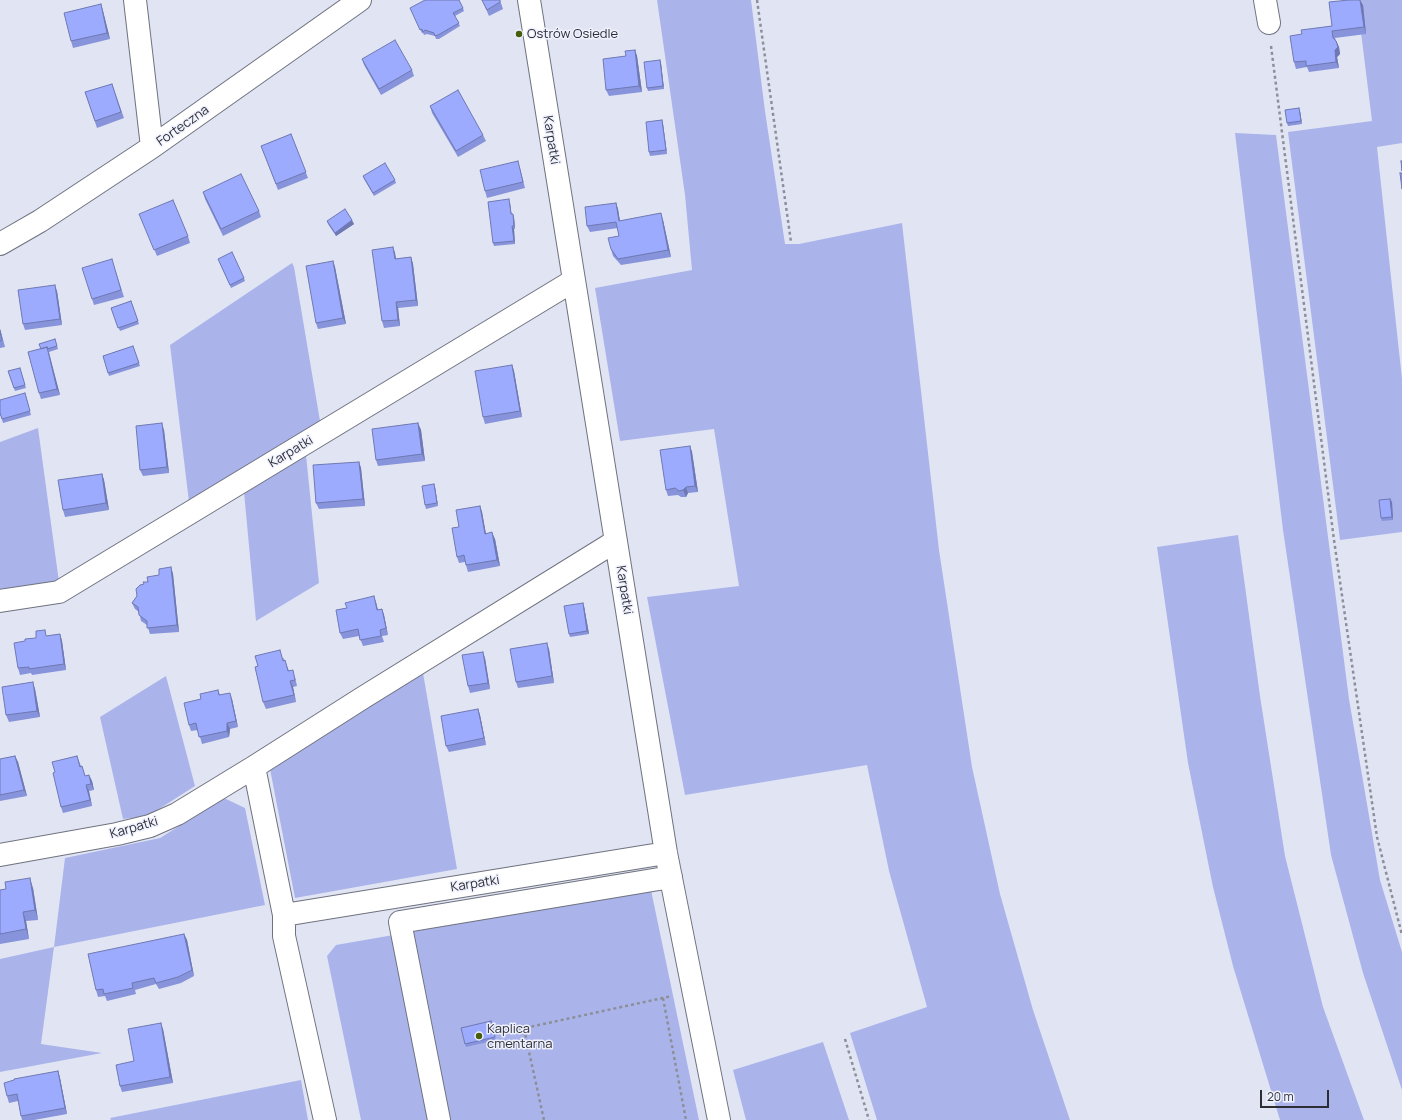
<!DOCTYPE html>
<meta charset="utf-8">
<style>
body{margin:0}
#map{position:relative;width:1402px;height:1120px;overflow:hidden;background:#e1e5f3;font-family:Manrope,sans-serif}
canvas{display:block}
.scale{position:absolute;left:1260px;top:1090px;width:69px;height:18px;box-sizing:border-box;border:2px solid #2d2e34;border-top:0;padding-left:5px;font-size:12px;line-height:14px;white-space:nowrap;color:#2d2e34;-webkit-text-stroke:3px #eff2fe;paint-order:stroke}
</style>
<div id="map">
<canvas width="1402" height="1120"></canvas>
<div class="scale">20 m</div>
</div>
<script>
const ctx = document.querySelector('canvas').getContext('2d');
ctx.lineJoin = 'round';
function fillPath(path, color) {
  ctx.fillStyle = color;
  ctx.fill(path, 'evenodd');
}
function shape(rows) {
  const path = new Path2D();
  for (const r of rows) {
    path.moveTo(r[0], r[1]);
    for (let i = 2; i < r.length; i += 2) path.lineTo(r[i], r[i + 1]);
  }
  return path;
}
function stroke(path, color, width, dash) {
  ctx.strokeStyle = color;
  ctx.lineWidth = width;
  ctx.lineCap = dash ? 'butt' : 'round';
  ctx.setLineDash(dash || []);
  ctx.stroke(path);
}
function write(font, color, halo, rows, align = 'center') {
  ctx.font = font + ' Manrope,sans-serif';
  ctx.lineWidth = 3;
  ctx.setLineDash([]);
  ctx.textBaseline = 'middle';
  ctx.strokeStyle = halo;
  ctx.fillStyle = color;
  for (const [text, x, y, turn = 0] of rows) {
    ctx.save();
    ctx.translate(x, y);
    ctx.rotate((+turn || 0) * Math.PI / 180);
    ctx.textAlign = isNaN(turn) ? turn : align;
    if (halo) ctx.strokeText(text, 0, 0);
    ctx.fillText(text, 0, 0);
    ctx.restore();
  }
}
fillPath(shape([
 [657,0,751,0,765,111,785,244,799,244,902,223,939,550,972,767,1000,894,1033,1010,1070,1120,877,1120,850,1033,927,1007,889,871,867,765,685,795,647,597,739,586,714,429,620,441,595,288,692,270,685,195],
 [1357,0,1402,0,1402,143,1377,147,1402,379,1402,532,1340,540,1288,132,1372,121],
 [1235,133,1276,135,1349,699,1380,880,1402,952,1402,1090,1363,973,1331,855,1283,530],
 [292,263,294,267,320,421,189,502,170,345],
 [38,428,59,582,0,589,0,442],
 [306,455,319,583,256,621,244,492],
 [1238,535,1260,696,1285,856,1323,1007,1364,1120,1280,1120,1233,966,1213,887,1188,763,1157,547],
 [423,673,457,869,295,898,270,769],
 [166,676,195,786,148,816,123,819,100,717],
 [224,798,245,808,265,905,54,947,41,1044,102,1053,0,1072,0,959,54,947,65,858,160,838],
 [651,890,699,1120,361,1120,327,956,336,945],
 [823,1042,849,1120,746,1120,733,1070],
 [301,1080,308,1120,111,1120,110,1118]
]), '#aab4eb');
const minor = shape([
 [135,0,152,147],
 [529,0,666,853,719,1120],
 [1265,0,1269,23],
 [0,244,40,221,152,147,360,0],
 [0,601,59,592,573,281],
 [254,767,284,915,284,936,325,1120],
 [0,855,117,834,150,826,177,814,254,767,364,697,616,541],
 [284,915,666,853],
 [439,1120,400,922,671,877]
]);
stroke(minor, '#6f727f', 24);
stroke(shape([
 [757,0,791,242],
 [1271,46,1334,540,1377,837,1402,935],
 [663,998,686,1120],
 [524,1029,544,1120],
 [502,1033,672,996],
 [845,1039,869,1120]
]), '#8c8f99', 2.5, [3, 3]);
stroke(minor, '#fff', 22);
fillPath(shape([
 [482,0,500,0,503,9,489,16],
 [101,4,103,11,110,39,73,48,71,41],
 [1363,5,1366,34,1335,38,1339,47,1340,54,1337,57,1339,68,1309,72,1307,67,1296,69,1294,62,1302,34,1332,26],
 [410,8,463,8,464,11,455,16,460,26,439,39,436,39,435,36,427,34,424,35,423,33,422,33],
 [635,50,637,56,642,92,609,96,606,90,626,56],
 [362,59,412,70,414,76,381,95,364,65],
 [660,60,661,63,664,89,648,91,647,88],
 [112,84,124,118,97,128,85,92],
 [430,106,483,135,486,141,458,157,432,113],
 [1299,108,1300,111,1302,124,1288,126,1287,123],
 [662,120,663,124,667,154,650,156,649,152],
 [291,134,308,178,278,190,261,146],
 [520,168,525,188,487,198,485,191],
 [363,176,395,180,396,183,374,196,364,179],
 [203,192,259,211,261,217,223,236,205,199],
 [510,203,511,214,514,217,515,229,514,229,515,244,494,246,493,243],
 [616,203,618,209,620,221,663,220,671,257,621,265,613,256,611,249,619,236,618,228,590,232,587,226],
 [142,220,188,236,190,243,157,256],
 [327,221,354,224,336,236,328,224],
 [393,247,395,253,396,259,411,257,413,264,418,306,398,308,400,326,384,328,382,321],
 [218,259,244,278,245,281,231,288],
 [333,261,335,267,346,324,318,329,316,323],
 [114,266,124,297,94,305,92,299],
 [57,291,62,325,25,330,23,324],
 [131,301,139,324,120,331,111,308],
 [0,329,5,347,0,348],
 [55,339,58,349,49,352,60,395,41,399,39,393,41,349],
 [133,346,140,366,109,376,103,356],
 [512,365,514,371,522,417,485,424,483,417],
 [20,368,26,388,15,391,8,371],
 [26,396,31,415,3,423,0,413],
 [418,423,421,430,425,461,378,466,376,460],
 [164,430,169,473,143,476,140,470],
 [690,446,692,452,698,492,688,493,686,497,681,497,678,495,668,496,666,490],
 [359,462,361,468,365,506,319,509,316,503],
 [102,474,104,480,109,510,65,517,63,510],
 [435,487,438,506,426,509,425,505],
 [1390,499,1392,502,1393,520,1382,521,1381,518],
 [480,506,482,512,486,534,495,539,500,566,468,572,465,562,459,563,457,557,459,527],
 [171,567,173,574,179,632,150,634,147,625,141,621,139,612,135,609,132,603,137,596,144,584,159,575],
 [376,602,378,610,382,609,384,615,388,635,382,636,384,642,363,646,359,636,343,639,340,633],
 [583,603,584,606,589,634,570,637,569,634],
 [60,634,62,641,66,670,32,675,31,673,20,675,18,668,25,641,36,638],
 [549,649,554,683,518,688,516,682],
 [283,657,284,660,285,660,289,671,295,677,297,686,293,687,296,702,266,709,263,702],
 [485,658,490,689,470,693,468,686],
 [35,689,40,717,9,722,6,715],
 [218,690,220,695,232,699,238,727,230,729,229,737,202,744,198,730,191,731,189,725,201,699],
 [478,709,480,715,486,745,449,752,446,746],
 [15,756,18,762,27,796,0,801,0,759],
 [77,756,81,766,82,766,85,776,89,775,92,781,94,790,89,791,92,806,63,813,61,807,55,772],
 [33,888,38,920,26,921,29,939,0,944,0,890],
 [184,934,187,940,194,976,181,983,159,989,156,984,135,990,136,994,107,1001,105,996,98,997,96,990],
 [491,1021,496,1040,466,1047,465,1044],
 [163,1029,173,1083,122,1092,120,1086,134,1061],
 [58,1071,60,1078,67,1114,34,1120,22,1120,21,1116,18,1101,9,1103,7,1096]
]), '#8793da');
fillPath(shape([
 [1360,0,1363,5,1366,34,1364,27],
 [101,4,103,11,110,39,107,33],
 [1336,41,1339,47,1340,54,1337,57,1339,68,1336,62,1335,50],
 [635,50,637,56,642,92,639,86],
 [660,60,661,63,664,89,663,86],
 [1299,108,1300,111,1302,124,1301,121],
 [662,120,663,124,667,154,666,150],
 [509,199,510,203,512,217,511,214],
 [616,203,618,209,621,228,619,221],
 [661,213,663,220,671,257,668,250],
 [513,214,514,217,515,229,514,226],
 [352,220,354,224,336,236,335,233],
 [512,226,514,229,515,244,514,241],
 [393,247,395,253,397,266,395,259],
 [411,257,413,264,418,306,416,300],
 [333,261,335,267,346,324,343,318],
 [55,285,57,291,62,325,60,319],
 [396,302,398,308,400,326,398,320],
 [0,329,5,347,0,331],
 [47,347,49,354,60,395,57,389],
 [512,365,514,371,522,417,520,411],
 [162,423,164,430,169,473,167,467],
 [418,423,421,430,425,461,422,454],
 [690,446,692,452,698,492,695,486],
 [359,462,361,468,365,506,363,499],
 [102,474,104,480,109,510,106,503],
 [434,484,435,487,438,506,437,503],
 [686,487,688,493,686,497,683,490],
 [1390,499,1392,502,1393,520,1392,517],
 [480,506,482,512,487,540,485,534],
 [492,532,495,539,500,566,497,560],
 [171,567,173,574,179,632,177,625],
 [374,596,376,602,379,616,377,610],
 [583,603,584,606,589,634,587,631],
 [382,609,384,615,388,635,386,628],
 [60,634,62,641,66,670,64,664],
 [547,643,549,649,554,683,552,676],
 [483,652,485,658,490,689,488,683],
 [290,681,293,687,296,702],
 [33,682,35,689,40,717,37,711],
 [230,693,232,699,238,727,236,721],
 [478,709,480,715,486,745,484,738],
 [227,723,230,729,229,737,227,731],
 [15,756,18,762,27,796,24,790],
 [89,775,92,781,94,790,91,784],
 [86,785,89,791,92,806,90,800],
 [30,878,33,888,38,920,35,910],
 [23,912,26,921,29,939,26,929],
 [184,934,187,940,194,976,192,970],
 [161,1023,163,1029,173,1083,170,1077],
 [58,1071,60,1078,67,1114,65,1108]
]), '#6e78b2');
const building = shape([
 [425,0,459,0,463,8,453,13,459,23,438,35,435,36,434,33,425,30,423,32,422,29,420,30,410,8,425,0],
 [482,0,500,0,500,2,487,10,482,0],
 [1349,0,1360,0,1364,27,1332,31,1333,38,1336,41,1338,47,1335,50,1336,62,1306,66,1306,61,1294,62,1290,36,1302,34,1301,30,1332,26,1329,2,1349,0],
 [101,4,107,33,71,41,64,13,101,4],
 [395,40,412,70,379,89,362,59,395,40],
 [635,50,639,86,606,90,603,59,626,56,625,51,635,50],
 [660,60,663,86,647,88,644,62,660,60],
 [112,84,121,112,95,121,85,92,112,84],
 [458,90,483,135,456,151,430,106,458,90],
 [1299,108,1301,121,1287,123,1285,110,1299,108],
 [662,120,666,150,649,152,646,122,662,120],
 [291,134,306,172,276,184,261,146,291,134],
 [518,161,523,182,485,191,480,170,518,161],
 [1401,161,1402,161,1402,171,1401,161],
 [385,163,395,180,373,193,363,176,385,163],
 [1400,173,1402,173,1402,189,1400,173],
 [241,174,259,211,221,229,203,192,241,174],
 [509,199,511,214,513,214,514,226,512,226,514,241,493,243,488,202,509,199],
 [173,200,188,236,154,250,139,214,173,200],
 [616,203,619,221,661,213,668,250,618,259,611,249,608,238,619,236,616,222,587,226,585,207,616,203],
 [345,209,352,220,335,233,327,221,345,209],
 [393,247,395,259,411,257,416,300,396,302,398,320,382,321,372,250,393,247],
 [232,252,244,278,230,285,218,259,232,252],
 [112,259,121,290,92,299,82,268,112,259],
 [333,261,343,318,316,323,306,266,333,261],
 [55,285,60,319,23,324,18,290,55,285],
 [131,301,138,321,118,328,111,308,131,301],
 [0,331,2,340,0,341,0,331],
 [55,339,57,346,47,349,47,347,41,349,39,344,55,339],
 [133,346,139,363,108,373,103,356,133,346],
 [47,347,57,389,39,393,28,352,47,347],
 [512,365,520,411,483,417,475,371,512,365],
 [20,368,25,385,14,388,8,371,20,368],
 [25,393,30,411,2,419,0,413,0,400,25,393],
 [162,423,167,467,140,470,136,426,162,423],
 [418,423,422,454,376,460,372,429,418,423],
 [690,446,695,486,686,487,683,490,679,491,675,488,666,490,660,450,690,446],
 [359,462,363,499,316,503,313,465,359,462],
 [102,474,106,503,63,510,58,480,102,474],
 [434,484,437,503,425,505,422,486,434,484],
 [1390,499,1392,517,1381,518,1379,500,1390,499],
 [480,506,485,534,492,532,497,560,466,565,464,555,457,557,452,528,459,527,456,510,480,506],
 [171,567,177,625,147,628,147,621,139,615,138,607,132,603,137,596,136,589,140,585,144,584,143,582,148,582,147,577,159,575,159,569,171,567],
 [374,596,377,610,382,609,386,628,380,630,381,636,360,640,358,629,340,633,336,610,347,608,345,603,374,596],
 [583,603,587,631,569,634,564,606,583,603],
 [45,630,46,636,60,634,64,664,29,669,29,667,18,668,14,643,25,641,25,639,36,638,36,631,45,630],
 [547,643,552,676,516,682,510,649,547,643],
 [280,650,283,661,285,660,288,671,293,670,295,680,290,681,294,695,263,702,255,667,258,666,255,656,280,650],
 [483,652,488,683,468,686,462,655,483,652],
 [33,682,37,711,6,715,2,687,33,682],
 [218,690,219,695,230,693,236,721,227,723,227,731,199,737,196,723,189,725,184,703,201,699,200,694,218,690],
 [478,709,484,738,446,746,441,716,478,709],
 [15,756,24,790,0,795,0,759,15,756],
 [77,756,80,767,82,766,85,776,89,775,91,784,86,785,90,800,61,807,53,773,55,772,52,762,77,756],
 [30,878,35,910,23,912,26,929,0,934,0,890,6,889,5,882,30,878],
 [184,934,192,970,178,977,156,983,154,978,132,983,133,988,104,994,103,989,96,990,88,954,184,934],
 [491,1021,495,1037,465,1044,461,1028,491,1021],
 [161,1023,170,1077,120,1086,116,1065,134,1061,128,1029,161,1023],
 [58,1071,65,1108,21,1116,17,1094,7,1096,4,1083,14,1080,14,1079,58,1071]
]);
fillPath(building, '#9dabfe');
stroke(building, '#6e78b2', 1);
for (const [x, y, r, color] of [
 [519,34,4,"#475f0d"],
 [479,1036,4,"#475f0d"]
]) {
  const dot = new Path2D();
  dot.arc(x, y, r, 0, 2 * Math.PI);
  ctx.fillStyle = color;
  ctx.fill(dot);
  stroke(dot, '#eff2fe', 1.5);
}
write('13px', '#2d2e34', '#eff2fe', [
 ["Ostrów Osiedle",527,34],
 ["Kaplica",487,1029],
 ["cmentarna",487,1044]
], 'left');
write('13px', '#2d2e34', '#eff2fe', [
 ["Forteczna",183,126,-35],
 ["Karpatki",551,140,81],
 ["Karpatki",291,452,-31],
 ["Karpatki",624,590,81],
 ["Karpatki",134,828,-16],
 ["Karpatki",475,884,-9]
]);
</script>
